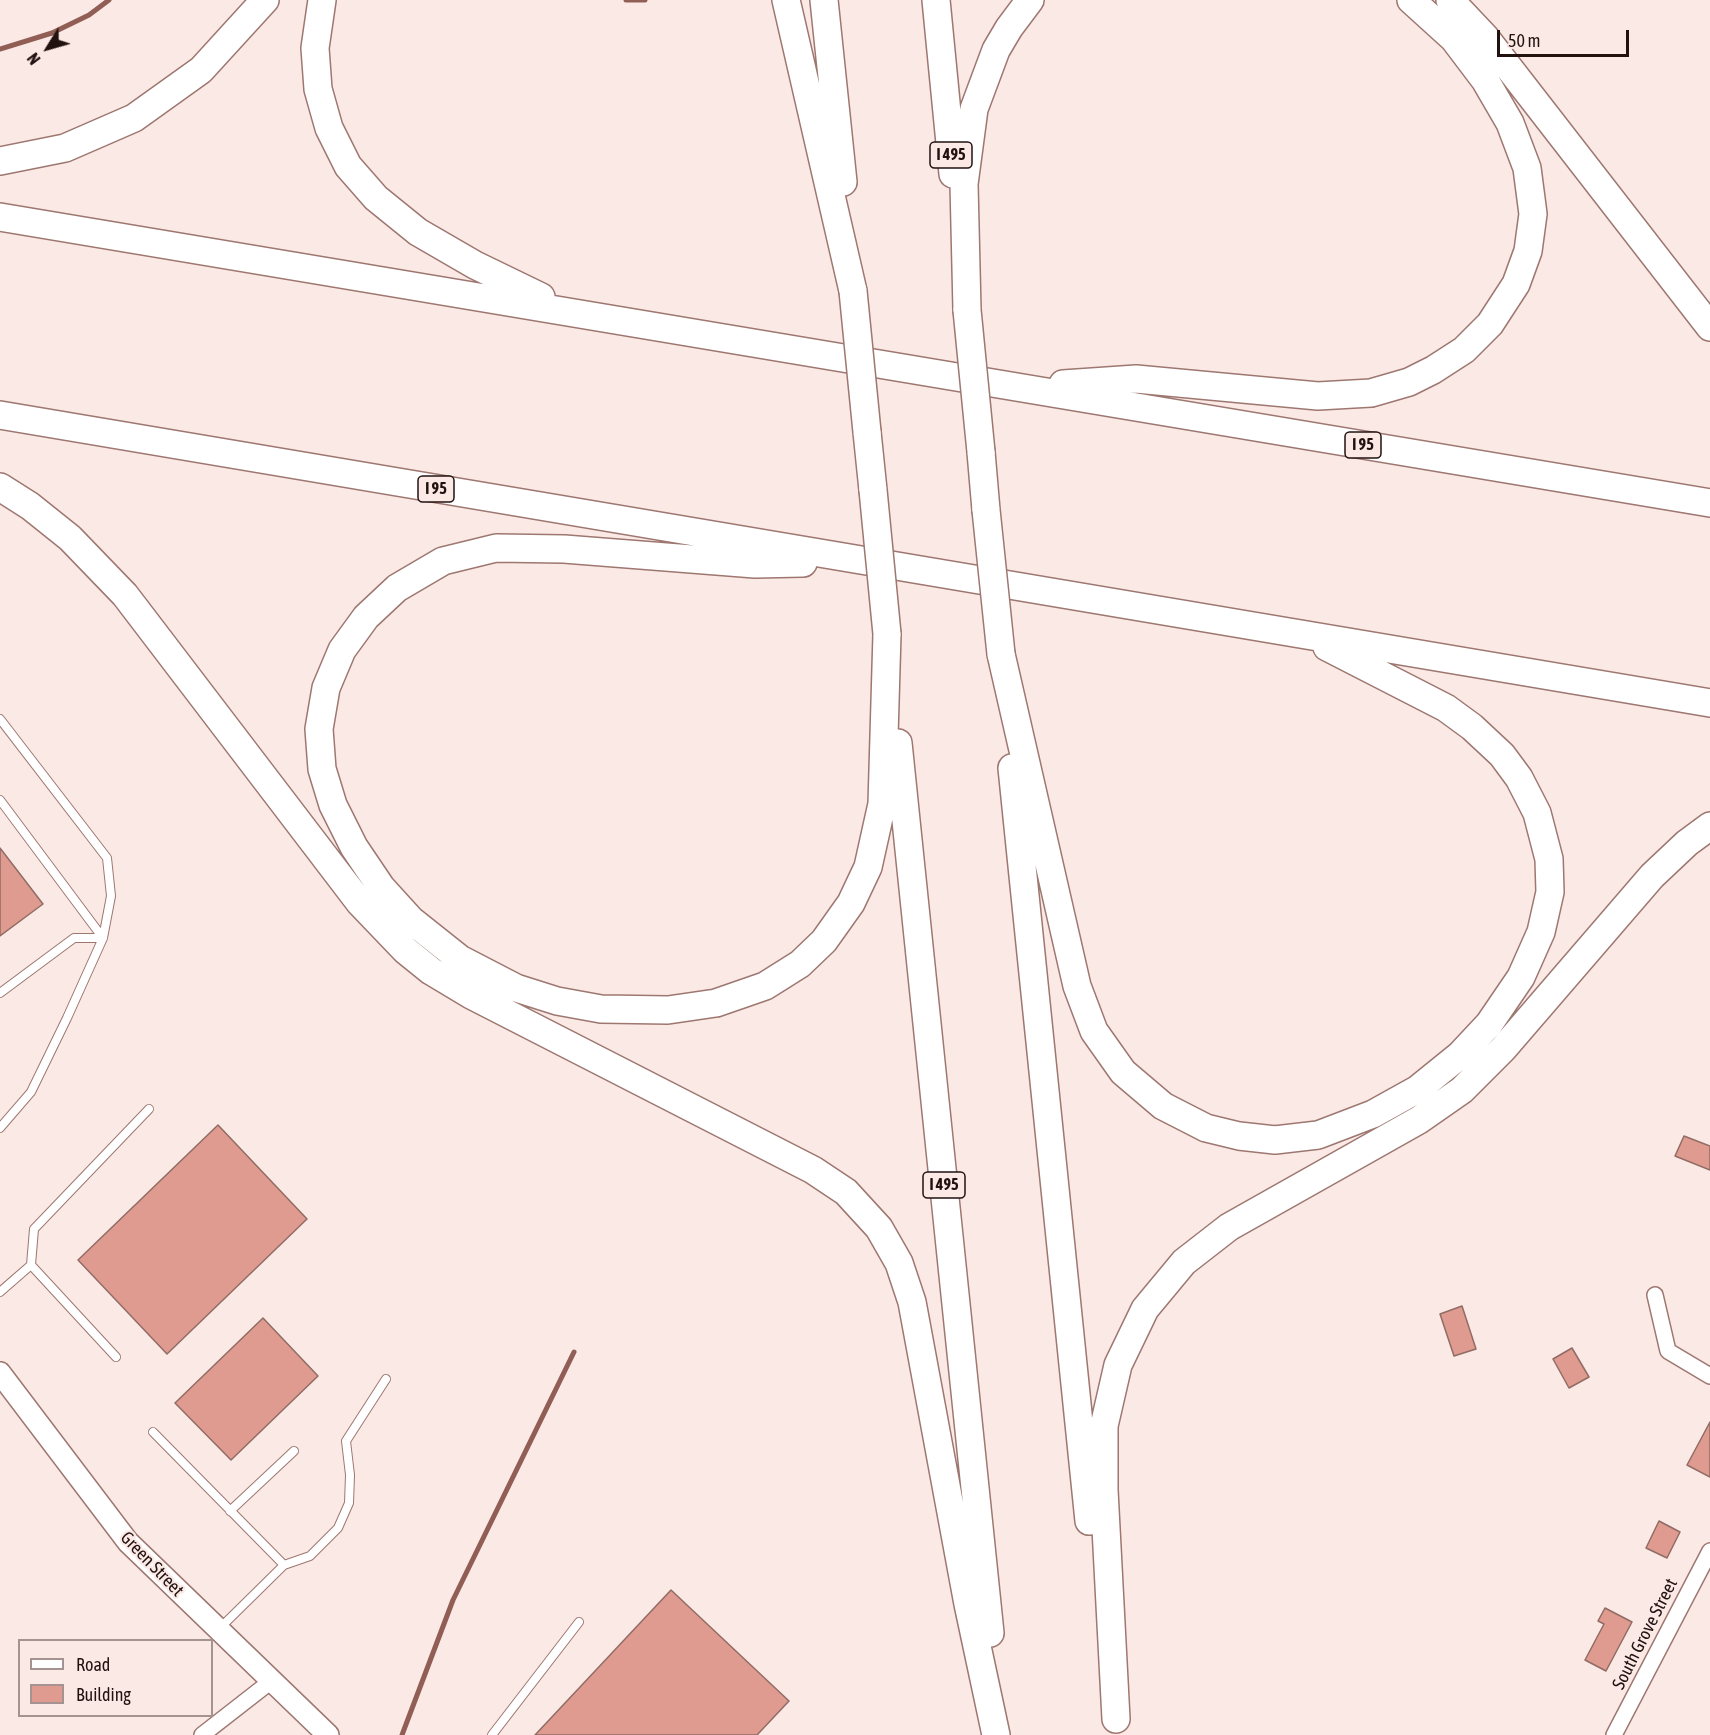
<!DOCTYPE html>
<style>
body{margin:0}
#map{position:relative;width:1710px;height:1735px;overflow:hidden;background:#fbe9e6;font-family:"Asap Condensed",sans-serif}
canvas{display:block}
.legend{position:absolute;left:18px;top:1639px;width:195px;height:78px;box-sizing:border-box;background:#fbe9e6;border:2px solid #a49390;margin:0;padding:8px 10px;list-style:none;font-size:18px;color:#211210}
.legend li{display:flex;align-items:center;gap:12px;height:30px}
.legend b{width:30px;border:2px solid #a49390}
.north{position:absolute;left:18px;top:18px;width:60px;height:60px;-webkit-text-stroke:4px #fbe9e6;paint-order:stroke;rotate:233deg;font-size:16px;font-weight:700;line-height:24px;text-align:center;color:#211210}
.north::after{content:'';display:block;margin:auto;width:21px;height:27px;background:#211210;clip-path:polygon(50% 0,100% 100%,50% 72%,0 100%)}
.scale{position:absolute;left:1497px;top:30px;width:132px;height:27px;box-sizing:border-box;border:3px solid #211210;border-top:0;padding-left:8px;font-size:18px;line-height:21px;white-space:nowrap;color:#211210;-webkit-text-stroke:4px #fbe9e6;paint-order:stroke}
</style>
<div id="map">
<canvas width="1710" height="1735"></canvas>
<ul class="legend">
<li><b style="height:8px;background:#fff"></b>Road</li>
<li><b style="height:16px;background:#df9b8f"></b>Building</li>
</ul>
<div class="north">N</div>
<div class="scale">50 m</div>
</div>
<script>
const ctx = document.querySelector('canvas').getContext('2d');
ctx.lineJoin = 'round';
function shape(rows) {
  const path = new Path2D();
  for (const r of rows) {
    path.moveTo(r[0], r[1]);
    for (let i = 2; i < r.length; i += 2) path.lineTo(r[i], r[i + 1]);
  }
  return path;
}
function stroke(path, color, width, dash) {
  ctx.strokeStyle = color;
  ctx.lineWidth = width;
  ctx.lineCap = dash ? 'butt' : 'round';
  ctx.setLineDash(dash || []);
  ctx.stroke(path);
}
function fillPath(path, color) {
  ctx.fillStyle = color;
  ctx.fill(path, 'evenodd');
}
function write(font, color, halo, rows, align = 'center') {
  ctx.font = font + ' "Asap Condensed",sans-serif';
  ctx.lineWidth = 4.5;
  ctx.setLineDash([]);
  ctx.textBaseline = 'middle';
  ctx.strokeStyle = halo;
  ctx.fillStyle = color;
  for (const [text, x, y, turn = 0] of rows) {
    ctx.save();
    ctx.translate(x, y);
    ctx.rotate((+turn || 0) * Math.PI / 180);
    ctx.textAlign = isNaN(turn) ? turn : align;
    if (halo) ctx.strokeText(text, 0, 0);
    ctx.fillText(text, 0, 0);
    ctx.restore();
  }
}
stroke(shape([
 [626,0,645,0],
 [0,49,52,33,89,15,109,0],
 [402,1735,453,1600,574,1352]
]), '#915e56', 5);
const building = shape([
 [0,848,43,904,0,936,0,848],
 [218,1125,307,1219,167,1354,78,1260,218,1125],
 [1684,1136,1710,1146,1710,1170,1675,1156,1684,1136],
 [1462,1306,1476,1349,1454,1356,1440,1314,1462,1306],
 [263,1318,318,1376,231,1460,175,1403,263,1318],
 [1572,1348,1589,1377,1569,1388,1553,1359,1572,1348],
 [1710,1422,1710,1477,1687,1465,1710,1422],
 [1659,1521,1680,1532,1667,1558,1646,1548,1659,1521],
 [671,1590,789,1701,757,1735,535,1735,671,1590],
 [1605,1608,1632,1622,1606,1671,1585,1660,1604,1624,1598,1621,1605,1608]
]);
fillPath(building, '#df9b8f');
stroke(building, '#916c65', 1.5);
const service = shape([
 [0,719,107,858,111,896,103,938,67,1018,31,1092,0,1128],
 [0,800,103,938],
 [0,993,74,938,103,938],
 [31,1265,116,1357],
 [0,1292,31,1265,34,1229,149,1109],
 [153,1432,284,1565,219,1629],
 [230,1511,294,1451],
 [284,1565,310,1556,338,1528,349,1503,350,1475,346,1441,386,1379],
 [492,1735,579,1622]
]);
const minor = shape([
 [1655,1295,1668,1351,1710,1376],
 [202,1735,270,1682],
 [1614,1735,1710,1551]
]);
const secondary = shape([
 [0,1373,128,1542,328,1735]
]);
const motorway = shape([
 [322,0,315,48,318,89,329,128,348,166,376,198,418,232,475,265,541,297],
 [786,0,853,291],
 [824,0,843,182],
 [936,0,953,174],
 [1450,0,1485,37,1710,327],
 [0,161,65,148,134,118,201,70,265,0],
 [0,217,1710,503],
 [967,310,964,184,974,109,996,50,1009,28,1030,0],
 [1063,384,1136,379,1318,396,1371,393,1409,382,1433,370,1464,350,1490,324,1516,284,1528,251,1533,214,1527,168,1510,123,1485,80,1454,39,1411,0],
 [0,415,1710,703],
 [867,432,873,490],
 [981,452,986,510],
 [0,487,30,506,70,538,125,595,360,903,405,950,431,971,471,995,813,1170,846,1192,879,1228,899,1263,912,1302,968,1604,996,1735],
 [803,563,755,564,564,549,496,548,443,561,397,588,366,617,342,650,326,688,319,729,322,769,333,805,354,847,381,887,411,920,460,959,516,988,557,1001,601,1009,668,1010,716,1003,765,986,800,964,824,941,851,903,868,867,882,804,887,634],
 [1001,654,1077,986,1094,1031,1123,1072,1163,1106,1206,1128,1239,1136,1275,1140,1318,1135,1373,1114,1418,1089,1460,1055,1489,1024,1521,977,1541,932,1550,892,1549,859,1537,813,1519,778,1502,755,1472,727,1446,708,1327,647],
 [898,743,990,1633],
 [1012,768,1089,1521],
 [1116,1719,1104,1490,1104,1426,1118,1365,1145,1309,1184,1262,1229,1227,1419,1120,1462,1090,1503,1049,1652,876,1687,843,1710,826]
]);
stroke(service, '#9d7770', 10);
stroke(minor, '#9d7770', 18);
stroke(secondary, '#9d7770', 24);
stroke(motorway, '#9d7770', 30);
stroke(service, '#fff', 8);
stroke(minor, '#fff', 15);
stroke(secondary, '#fff', 21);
stroke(motorway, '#fff', 27);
const motorwayBridge = shape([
 [853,291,867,432],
 [967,310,981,452],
 [873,490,887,634],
 [986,510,1001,654]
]);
stroke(motorwayBridge, '#9d7770', 30, []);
stroke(motorwayBridge, '#fff', 27);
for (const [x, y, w] of [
 [951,155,42],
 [1363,445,36],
 [436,489,36],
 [944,1185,42]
]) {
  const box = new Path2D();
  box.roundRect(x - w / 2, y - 13, w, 26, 4.5);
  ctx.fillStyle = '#fbe9e6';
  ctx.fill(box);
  stroke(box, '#211210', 1.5);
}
write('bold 16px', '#211210', null, [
 ["I 495",951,155],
 ["I 95",1363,445],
 ["I 95",436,489],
 ["I 495",944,1185]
]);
write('18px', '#211210', '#fbe9e6', [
 ["Green Street",152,1564,46],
 ["South Grove Street",1645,1634,-63]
]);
</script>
